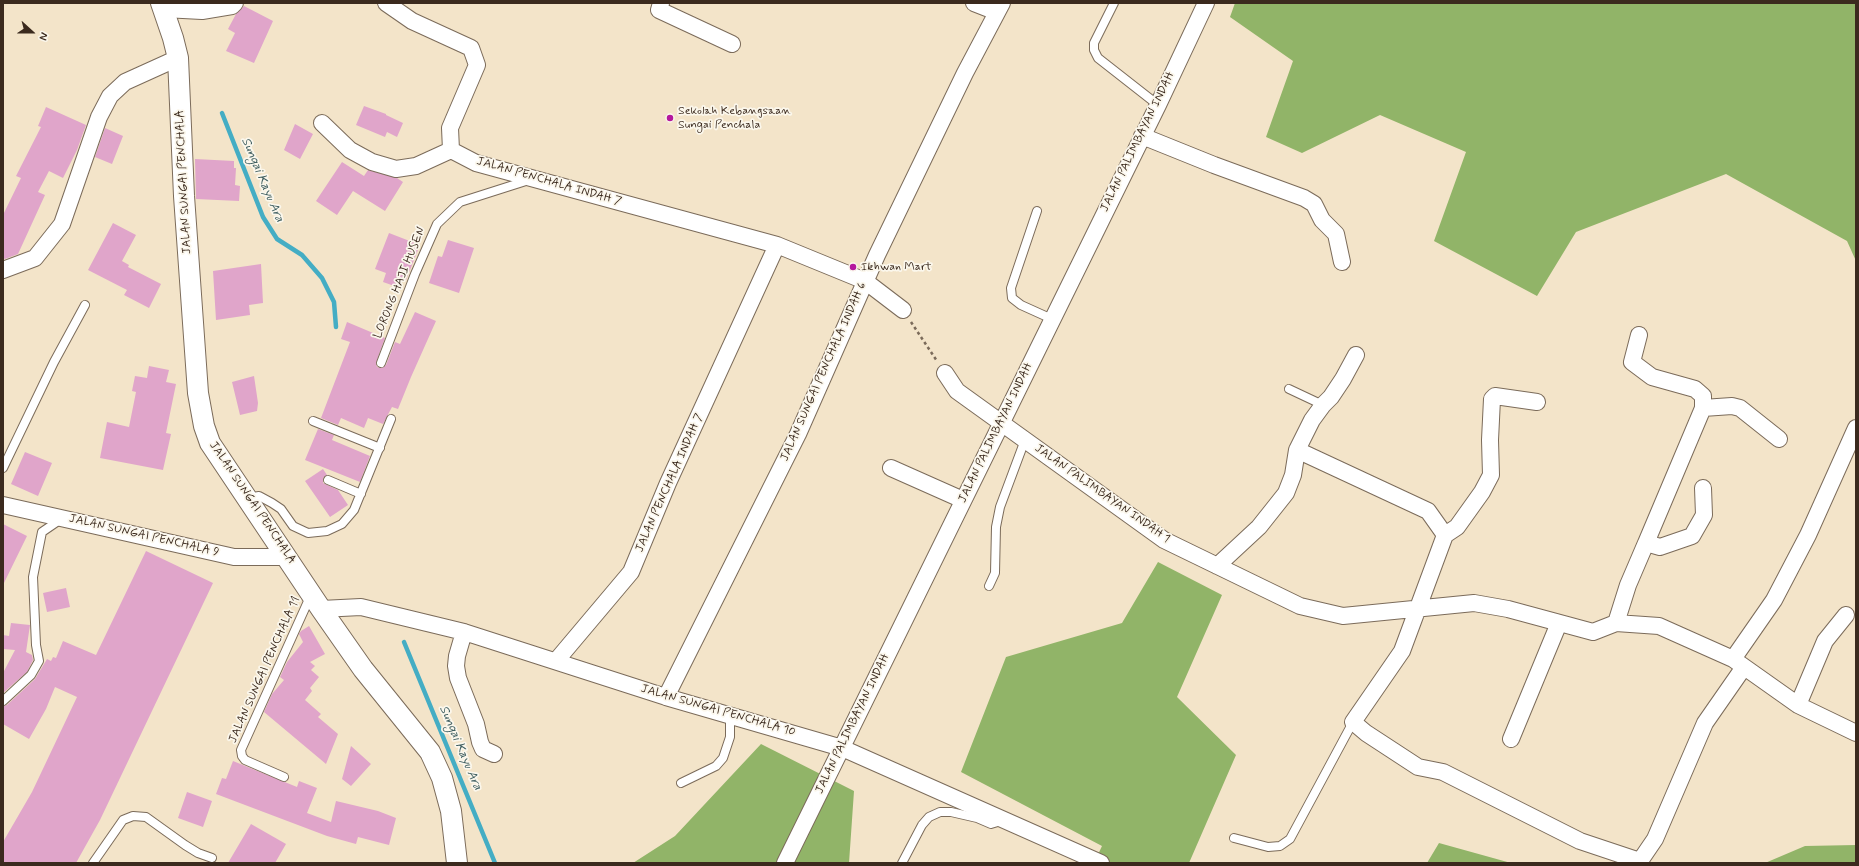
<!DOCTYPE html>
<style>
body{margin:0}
#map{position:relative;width:1859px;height:866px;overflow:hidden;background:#f3e4c9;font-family:Mynerve,sans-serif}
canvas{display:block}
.frame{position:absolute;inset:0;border:4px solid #3b2a1e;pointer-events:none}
.north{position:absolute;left:12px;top:12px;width:40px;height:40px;-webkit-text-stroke:3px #fbf7ec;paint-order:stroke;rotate:111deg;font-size:11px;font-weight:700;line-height:16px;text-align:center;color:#3b2a1e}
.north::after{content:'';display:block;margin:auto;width:14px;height:18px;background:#3b2a1e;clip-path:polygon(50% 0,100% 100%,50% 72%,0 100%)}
</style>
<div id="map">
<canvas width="1859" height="866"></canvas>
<div class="frame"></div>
<div class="north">N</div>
</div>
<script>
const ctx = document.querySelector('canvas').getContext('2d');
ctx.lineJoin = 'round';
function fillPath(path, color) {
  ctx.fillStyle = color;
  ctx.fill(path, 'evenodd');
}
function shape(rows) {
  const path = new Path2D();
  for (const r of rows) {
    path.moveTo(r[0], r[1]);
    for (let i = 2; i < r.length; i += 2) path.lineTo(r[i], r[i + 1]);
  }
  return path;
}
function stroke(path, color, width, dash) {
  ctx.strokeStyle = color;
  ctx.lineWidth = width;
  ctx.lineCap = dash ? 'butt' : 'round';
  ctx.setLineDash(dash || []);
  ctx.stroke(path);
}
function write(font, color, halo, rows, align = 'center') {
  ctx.font = font + ' Mynerve,sans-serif';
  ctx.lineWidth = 3.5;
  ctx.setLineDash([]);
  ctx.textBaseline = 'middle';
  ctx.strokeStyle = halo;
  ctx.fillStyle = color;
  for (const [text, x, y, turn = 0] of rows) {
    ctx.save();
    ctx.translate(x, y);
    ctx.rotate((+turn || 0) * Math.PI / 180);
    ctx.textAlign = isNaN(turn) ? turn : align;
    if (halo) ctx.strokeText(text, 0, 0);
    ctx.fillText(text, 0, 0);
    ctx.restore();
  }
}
fillPath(shape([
 [1235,3,1856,3,1856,261,1847,241,1726,174,1576,232,1537,296,1434,241,1466,152,1380,115,1302,153,1266,137,1293,61,1230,17],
 [1158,562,1222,595,1177,697,1236,755,1189,863,1094,863,1102,846,961,772,1006,657,1122,623],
 [761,744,854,791,849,863,633,863,675,836],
 [1439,843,1511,863,1427,863],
 [1856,845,1856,863,1765,863,1805,846]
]), '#91b468');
stroke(shape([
 [222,113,263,217,277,239,302,255,322,278,334,302,336,327],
 [404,642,495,863]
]), '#44adc4', 4.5);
fillPath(shape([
 [244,6,273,21,254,63,226,51,235,33,228,29,236,14],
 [364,106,386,114,386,115,403,123,397,137,387,132,385,137,356,125],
 [46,107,86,125,77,150,63,178,49,171,38,192,45,195,18,254,5,259,3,258,3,215,21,178,16,176,41,127,38,126],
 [295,124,313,134,300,159,284,150],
 [105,128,123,136,112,164,95,157],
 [195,159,234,161,234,168,236,168,235,185,240,186,239,201,196,199],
 [342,162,364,176,368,170,397,178,403,182,385,211,353,191,337,215,316,201],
 [113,223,136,235,122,261,129,265,128,267,161,284,149,308,124,295,127,290,88,270],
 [389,233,420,245,406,280,403,279,400,288,383,282,386,273,375,269],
 [448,240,474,248,459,293,429,283,438,256,442,257],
 [261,264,263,303,249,305,250,315,216,320,213,271],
 [415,312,436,321,411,377,398,409,392,407,383,424,368,418,364,428,341,418,338,425,321,418,350,342,341,339,347,322,385,338,376,363,377,367,382,368,386,365,395,342,400,344],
 [149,366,169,370,166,382,176,384,166,433,171,434,163,470,100,458,107,422,129,427,136,392,132,391,135,376,147,378],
 [254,376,258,403,257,411,240,415,232,382],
 [318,429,334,435,332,440,370,456,360,482,305,460],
 [25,452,52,463,38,496,11,484],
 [323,469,327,475,323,478,323,483,338,490,348,505,330,517,305,481],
 [3,524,27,536,3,585],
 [146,551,213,583,100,820,76,863,3,863,3,842,32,792,77,697,55,687,46,709,29,739,3,724,3,706,7,705,35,679,47,659,51,661,53,657,56,658,63,641,96,655],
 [66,588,70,607,47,612,43,593],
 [11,623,30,625,26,652,32,655,33,660,27,672,3,693,3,673,15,650,3,649,3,635,9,636],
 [309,626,325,654,310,662,315,666,311,670,319,677,310,688,312,691,305,700,321,714,318,717,338,734,326,764,264,712,272,694,284,680,280,677,287,662,303,642,299,634,301,631],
 [351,746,371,764,351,786,342,779],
 [233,761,297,787,299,781,317,788,307,813,331,822,336,801,378,811,396,818,389,845,358,837,356,844,327,836,216,794,222,778,226,779],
 [187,792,212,801,203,827,178,818],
 [251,824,286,844,275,863,228,863]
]), '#e0a5ca');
const service = shape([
 [1114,3,1094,43,1094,50,1098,58,1158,105],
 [1037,211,1011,288,1012,298,1021,305,1052,319],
 [381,363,415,274,437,224,460,202,529,180],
 [1289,389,1323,405],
 [313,421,380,448],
 [3,468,54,362,85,305],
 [328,480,361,494],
 [248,498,259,496,272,503,281,509,293,526,308,533,327,531,342,524,354,510,391,419],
 [989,586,995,573,996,527,1000,507,1025,440],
 [3,701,31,675,39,661,36,645,33,577,42,532,61,519],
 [284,777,245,760,242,756,241,750,310,597],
 [681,783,716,766,723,758,730,737,730,715],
 [1234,838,1268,847,1280,846,1290,839,1353,722],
 [93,863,123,820,133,816,146,817,185,845,198,853,212,858],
 [902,863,922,825,929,817,940,812,951,812,977,818,991,824,1001,821]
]);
const minor = shape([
 [386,3,412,21,471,48,477,65,450,128,451,150,476,163,777,245,865,281,903,310],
 [661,3,659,10,732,44],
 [974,3,997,12],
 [164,9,202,11,232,6,235,3],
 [322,123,350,150,372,162,396,169,416,166,451,150],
 [1142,136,1214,165,1304,198,1314,204,1322,220,1336,234,1342,262],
 [3,270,35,258,62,224,99,117,110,96,125,82,178,58],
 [1639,335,1632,362,1652,377,1695,389,1703,396,1703,408,1646,543],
 [1356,355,1343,379,1331,397,1323,405,1312,420,1297,450,1428,511,1445,535,1402,651,1353,722,1366,733,1418,767,1443,772,1580,841,1640,861,1655,839,1705,723,1744,667],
 [945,373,957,391,1164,540,1300,606,1343,616,1474,603,1508,609,1593,632,1616,623,1659,626,1733,659,1798,705,1856,733],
 [1703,408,1732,406,1740,408,1779,439],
 [891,468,963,500],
 [3,505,234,557,287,557],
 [1445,535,1457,527,1482,492,1491,475,1490,440,1492,399,1495,396,1537,402],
 [1217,566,1259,527,1286,493,1293,475,1297,450],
 [321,609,361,607,464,632,666,697,842,748,1101,863],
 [1616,623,1628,585,1646,543,1660,547,1692,536,1704,515,1703,488],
 [464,632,457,656,456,666,458,678,476,724,480,742,483,749,494,754],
 [1733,659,1774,600,1808,535,1856,428],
 [556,661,631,572,668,483,777,245],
 [666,697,798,434,877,255,965,73,1002,3],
 [1798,705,1825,641,1846,615],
 [1511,739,1559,623],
 [785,863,1158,105,1206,3]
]);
const tertiary = shape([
 [161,3,173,38,178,58,184,196,198,393,204,426,210,443,321,609,363,669,430,752,442,778,451,811,457,863]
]);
stroke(service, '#7b6b5a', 10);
stroke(minor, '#7b6b5a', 18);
stroke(tertiary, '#7b6b5a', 22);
stroke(shape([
 [911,322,937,361]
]), '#7b6b5a', 2.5, [3, 3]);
stroke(service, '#fff', 8);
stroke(minor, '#fff', 16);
stroke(tertiary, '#fff', 20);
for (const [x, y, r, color] of [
 [670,118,4,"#b5179e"],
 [853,267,4,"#b5179e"]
]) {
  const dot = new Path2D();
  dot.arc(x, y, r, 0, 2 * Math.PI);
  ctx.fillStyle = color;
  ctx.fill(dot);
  stroke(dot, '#fbf7ec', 1.5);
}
write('12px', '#3b2a1e', '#fbf7ec', [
 ["Sekolah Kebangsaan",678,111],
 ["Sungai Penchala",678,125],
 ["Ikhwan Mart",861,267]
], 'left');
write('12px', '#3b2a1e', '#fbf7ec', [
 ["JALAN PALIMBAYAN INDAH",1138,142,-64],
 ["JALAN SUNGAI PENCHALA",184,182,-93],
 ["JALAN PENCHALA INDAH 7",549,182,16],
 ["LORONG HAJI HUSEN",400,283,-68],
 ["JALAN SUNGAI PENCHALA INDAH 6",824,372,-66],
 ["JALAN PALIMBAYAN INDAH",996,433,-64],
 ["JALAN PENCHALA INDAH 7",670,483,-66],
 ["JALAN PALIMBAYAN INDAH 1",1102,494,35],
 ["JALAN SUNGAI PENCHALA",252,503,56],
 ["JALAN SUNGAI PENCHALA 9",144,536,13],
 ["JALAN SUNGAI PENCHALA 11",265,670,-66],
 ["JALAN SUNGAI PENCHALA 10",718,711,16],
 ["JALAN PALIMBAYAN INDAH",853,724,-64]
]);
write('italic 13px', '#3f5e60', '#fbf7ec', [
 ["Sungai Kayu Ara",262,180,67],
 ["Sungai Kayu Ara",460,748,67]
]);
</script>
